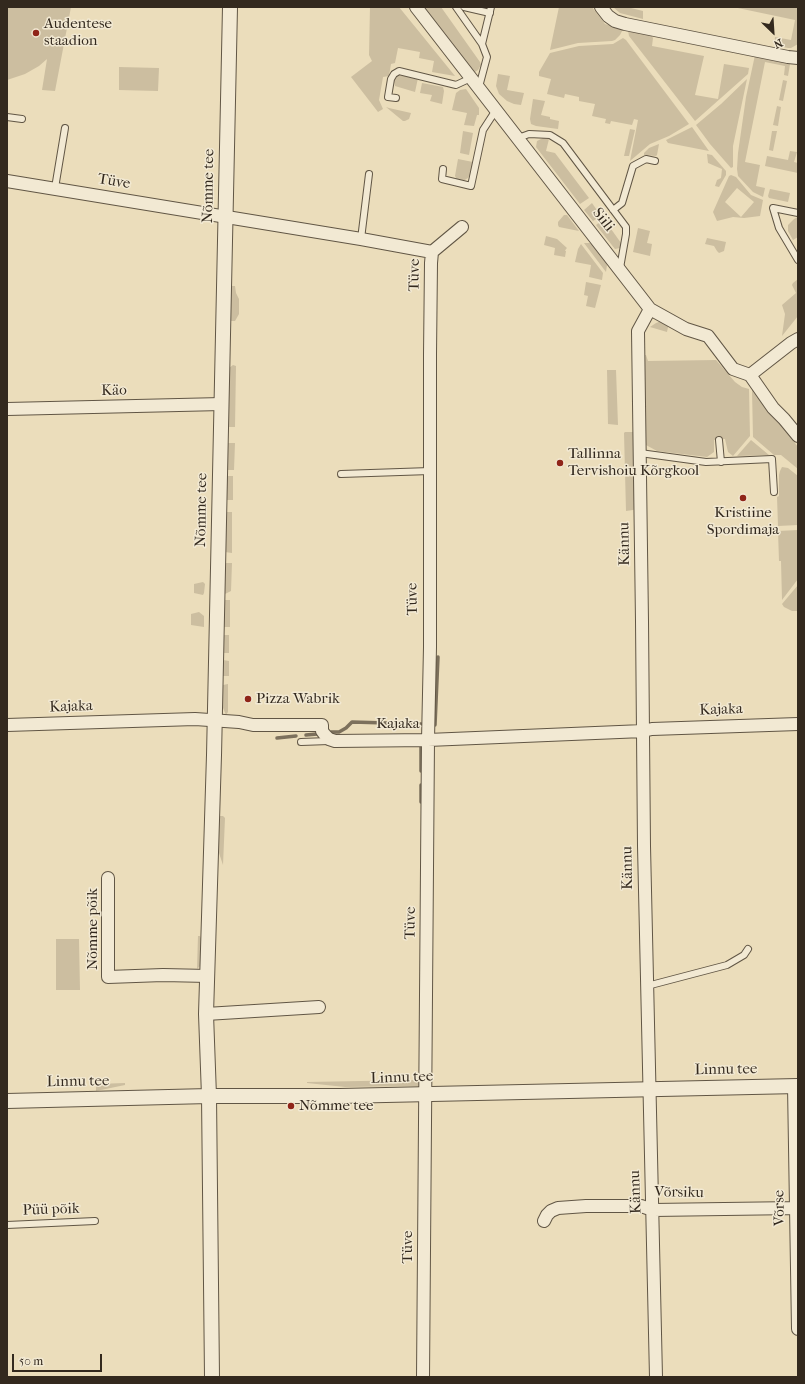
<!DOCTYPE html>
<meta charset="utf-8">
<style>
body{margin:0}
#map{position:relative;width:805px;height:1384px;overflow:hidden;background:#ebddbb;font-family:"IM FELL French Canon",serif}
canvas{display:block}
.frame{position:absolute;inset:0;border:8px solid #33291e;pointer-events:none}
.north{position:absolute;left:753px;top:12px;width:40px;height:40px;-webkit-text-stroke:3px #f2e9d3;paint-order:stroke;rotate:155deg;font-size:11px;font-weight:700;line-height:16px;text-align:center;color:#33291e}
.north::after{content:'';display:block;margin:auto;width:14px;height:18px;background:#33291e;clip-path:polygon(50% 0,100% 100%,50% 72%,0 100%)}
.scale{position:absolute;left:12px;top:1354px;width:90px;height:18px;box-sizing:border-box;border:2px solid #33291e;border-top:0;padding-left:5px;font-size:12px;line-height:14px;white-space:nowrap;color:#33291e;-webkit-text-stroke:3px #f2e9d3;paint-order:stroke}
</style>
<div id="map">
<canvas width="805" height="1384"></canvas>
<div class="frame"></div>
<div class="north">N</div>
<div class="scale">50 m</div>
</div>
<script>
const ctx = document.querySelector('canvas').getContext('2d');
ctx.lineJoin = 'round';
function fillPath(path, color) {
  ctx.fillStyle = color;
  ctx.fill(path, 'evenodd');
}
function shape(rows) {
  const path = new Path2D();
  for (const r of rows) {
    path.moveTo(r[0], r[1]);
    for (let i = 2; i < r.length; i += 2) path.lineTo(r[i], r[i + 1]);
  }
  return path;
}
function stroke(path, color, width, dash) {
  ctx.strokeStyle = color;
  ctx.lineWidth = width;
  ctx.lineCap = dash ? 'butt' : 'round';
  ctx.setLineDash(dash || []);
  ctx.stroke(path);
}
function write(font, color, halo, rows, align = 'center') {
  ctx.font = font + ' "IM FELL French Canon",serif';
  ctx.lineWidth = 3;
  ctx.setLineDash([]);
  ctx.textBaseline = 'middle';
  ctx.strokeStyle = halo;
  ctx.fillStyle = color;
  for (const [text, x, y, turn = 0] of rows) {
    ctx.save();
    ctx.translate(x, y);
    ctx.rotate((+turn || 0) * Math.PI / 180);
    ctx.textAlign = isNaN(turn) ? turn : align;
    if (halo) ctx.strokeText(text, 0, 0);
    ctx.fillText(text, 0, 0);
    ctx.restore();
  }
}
fillPath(shape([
 [7,7,71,7,55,91,42,90,47,59,39,66,25,74,7,80],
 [370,7,399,7,455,76,432,72,434,61,419,58,420,52,398,48,395,63,391,64,389,76,383,77,379,100,383,109,378,112,351,77,372,61,369,55],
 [423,7,441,7,480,62,481,65,478,70,475,72],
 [559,7,592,7,605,24,623,29,620,35,615,40,612,41,578,43,550,50],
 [613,7,627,7,643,11,643,19,620,13],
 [733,7,798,7,798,44,791,48,788,48,774,45,775,37,791,40,795,20],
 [628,30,651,35,653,38,652,46,704,56,695,95,718,99,724,64,749,68,748,74,695,121,629,36],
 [623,38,626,40,689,124,669,136,650,144,630,161,638,120,634,119,632,125,611,121,610,124,605,123,606,119,592,116,595,104,579,101,579,97,565,94,564,98,547,94,551,79,539,76,539,72,550,53,579,46,613,44],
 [755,55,787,62,790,64,788,76,784,75,785,66,765,62,745,162,760,165,756,186,765,188,763,197,753,192,738,176,737,169,738,153,746,97],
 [119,67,159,68,158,91,119,90],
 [498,74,510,76,507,90,524,93,521,105,514,104,507,101,499,94,496,86],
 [398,75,418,78,415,92,395,86,394,79],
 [747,79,733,146,733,167,731,168,710,144,696,125,721,104],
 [783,80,787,81,783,101,779,100],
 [422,83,443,87,444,91,442,104,430,101,432,95,420,93],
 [466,89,479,108,479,115,477,115,474,126,464,125,467,113,452,110,456,93,460,90],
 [533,99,545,101,541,115,550,117,550,119,559,121,558,129,536,126,531,124,530,119],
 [777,106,781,107,778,126,773,125],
 [386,107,389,108,411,113,409,119,405,121,403,121],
 [692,127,709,151,668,143,666,140],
 [630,129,635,130,629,156,624,156],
 [463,131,473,133,469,155,460,153],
 [772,131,777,131,773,151,769,150],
 [543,138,549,139,546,151,555,153,589,198,580,204,536,147,537,141],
 [659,144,657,155,656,156,644,155,644,153,649,148],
 [790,151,797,152,794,162,798,163,798,173,765,166,767,156,788,160],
 [707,154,712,155,726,171,726,175,719,187,715,186,717,180,721,178,722,169,708,163],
 [458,159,473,162,470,175,468,178,463,181,457,180,455,176],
 [731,175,736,177,751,195,763,200,760,216,744,218,733,217,717,221,713,212,729,176],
 [737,188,754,202,741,217,725,202],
 [770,189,790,193,788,202,769,198,768,196],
 [592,203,601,216,593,221,584,210],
 [564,215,567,215,579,231,559,227,558,225,558,222],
 [798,217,798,237,793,240,788,231,788,225,794,219],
 [604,219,621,243,621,247,620,248,615,249,596,225],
 [638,228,650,231,647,243,652,244,650,256,633,252],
 [546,236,557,239,567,248,566,249,565,251,566,251,565,257,554,255,555,248,544,245],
 [707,238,726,242,724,251,719,253,717,251,714,246,705,244],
 [584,243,590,243,594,245,605,259,607,265,606,272],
 [581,244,603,273,602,280,589,277,591,265,575,262,578,249],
 [798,279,798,316,782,336,785,314,782,305,796,293,792,285,793,283],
 [586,282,601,285,595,308,586,306,588,296,584,295],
 [231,286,235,286,236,293,239,299,239,314,235,321,231,321],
 [661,321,669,322,667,332,650,327,656,323],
 [645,355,646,355,648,361,716,360,735,382,742,387,749,389,750,436,733,456,728,452,725,439,714,440,714,452,707,457,657,451,646,445,644,442,644,356],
 [233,365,236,366,235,427,228,427,229,368],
 [607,370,616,370,618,425,608,424],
 [754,389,798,447,798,469,781,455,774,455,753,437,752,390],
 [625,432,635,432,635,509,633,510,626,511,624,433],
 [751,440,769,455,737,456],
 [228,443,235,443,234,470,227,470],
 [782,467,788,468,798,476,798,525,778,526,777,497,779,496,779,475,780,471],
 [227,476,233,476,233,500,226,500],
 [226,512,232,512,232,553,225,552],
 [798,530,798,579,782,600,781,561,779,561,778,531],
 [225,563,232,563,231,591,225,594],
 [203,582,205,584,204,593,203,595,194,593,194,584],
 [798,585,798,611,792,611,784,607,782,604],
 [224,600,230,600,230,627,223,627],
 [199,612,204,616,204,627,191,625,191,614],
 [224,635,229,635,229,653,223,653],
 [223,660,229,661,229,676,222,676],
 [228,684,228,712,226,715,223,708,223,685],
 [219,816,223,816,225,818,223,865,219,853],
 [198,936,200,936,202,941,201,965,197,969],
 [56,939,79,939,80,990,56,990],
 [416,1080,423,1081,418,1086,345,1087,307,1083,307,1082],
 [125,1083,125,1085,96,1091,96,1084]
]), '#ccbea0');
stroke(shape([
 [435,725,438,657],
 [331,732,339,732,346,728,352,722,421,724],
 [306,735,317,734],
 [277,738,296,736],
 [421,771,421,746],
 [421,802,421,785]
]), '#7c705c', 3.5);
const service = shape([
 [456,7,482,44],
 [464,7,490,13],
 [479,87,487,57,482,44,491,7],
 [396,98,388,97,391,79,394,74,399,71,456,85,471,78],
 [7,117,22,119],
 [518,138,529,134,550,135,563,143,626,227,626,234,620,268],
 [443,169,442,179,471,186,483,130,496,110],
 [55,188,65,128],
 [613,210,622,203,633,166,646,159,655,161],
 [798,213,773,208,779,228,798,260],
 [361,239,369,174],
 [719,440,721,462],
 [640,453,706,462,772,459,774,492],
 [341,474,430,471],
 [301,742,329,741],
 [647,986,727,965,744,955,748,949],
 [7,1225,95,1221]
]);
const minor = shape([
 [416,7,650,309,686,329,708,336,733,369,750,375],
 [601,7,608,16,615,21,625,24,788,57,798,58],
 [7,181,361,239,432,252,431,263,430,354,430,647,428,740,423,1377],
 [432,252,462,227],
 [650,309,638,331,642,621,644,846,656,1377],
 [750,375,773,408,784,419,798,436],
 [750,375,791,343,798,339],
 [7,409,222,404],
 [7,725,195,719,239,722,253,725,322,725,322,731,325,735,329,739,335,741,428,740,643,731,652,729,798,724],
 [108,878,108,977,163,975,208,976],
 [206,1014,319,1007],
 [794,1086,798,1329],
 [544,1221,547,1215,551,1211,558,1208,586,1206,641,1206,653,1210,796,1208]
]);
const tertiary = shape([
 [7,1101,209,1096,340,1096,798,1086],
 [212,1377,209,1096,206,1014,214,755,230,7]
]);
stroke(service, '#615645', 8);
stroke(minor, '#615645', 14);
stroke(tertiary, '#615645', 16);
stroke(service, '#f2e9d3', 6);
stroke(minor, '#f2e9d3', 12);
stroke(tertiary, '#f2e9d3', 14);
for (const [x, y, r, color] of [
 [36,33,4,"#8f2418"],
 [560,463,4,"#8f2418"],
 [743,498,4,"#8f2418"],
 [248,699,4,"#8f2418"],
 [291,1106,4,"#8f2418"]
]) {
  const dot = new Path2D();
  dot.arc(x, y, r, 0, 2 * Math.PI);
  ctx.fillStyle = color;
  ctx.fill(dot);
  stroke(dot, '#f2e9d3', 1.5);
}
write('15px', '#33291e', '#f2e9d3', [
 ["Audentese",44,24],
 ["staadion",44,41],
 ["Tallinna",568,454],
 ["Tervishoiu Kõrgkool",568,471],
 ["Kristiine",743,513,"center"],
 ["Spordimaja",743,530,"center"],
 ["Pizza Wabrik",256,699],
 ["Nõmme tee",299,1106]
], 'left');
write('15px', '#33291e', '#f2e9d3', [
 ["Tüve",114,182,9],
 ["Nõmme tee",209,186,-89],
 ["Siili",603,220,52],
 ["Tüve",415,275,-89],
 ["Käo",114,391,-1],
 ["Nõmme tee",202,510,-89],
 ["Kännu",625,544,-91],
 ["Tüve",413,599,-91],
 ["Kajaka",71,707,-2],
 ["Kajaka",721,710,-2],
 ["Kajaka",398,724],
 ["Kännu",628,868,-91],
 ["Tüve",411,923,-89],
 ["Nõmme põik",93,929,-90],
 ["Linnu tee",726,1070,-1],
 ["Linnu tee",402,1078,-2],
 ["Linnu tee",78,1082,-1],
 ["Kännu",636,1192,-92],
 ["Võrsiku",679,1193,1],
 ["Võrse",780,1208,-91],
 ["Püü põik",51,1210,-2],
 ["Tüve",408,1247,-90]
]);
</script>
